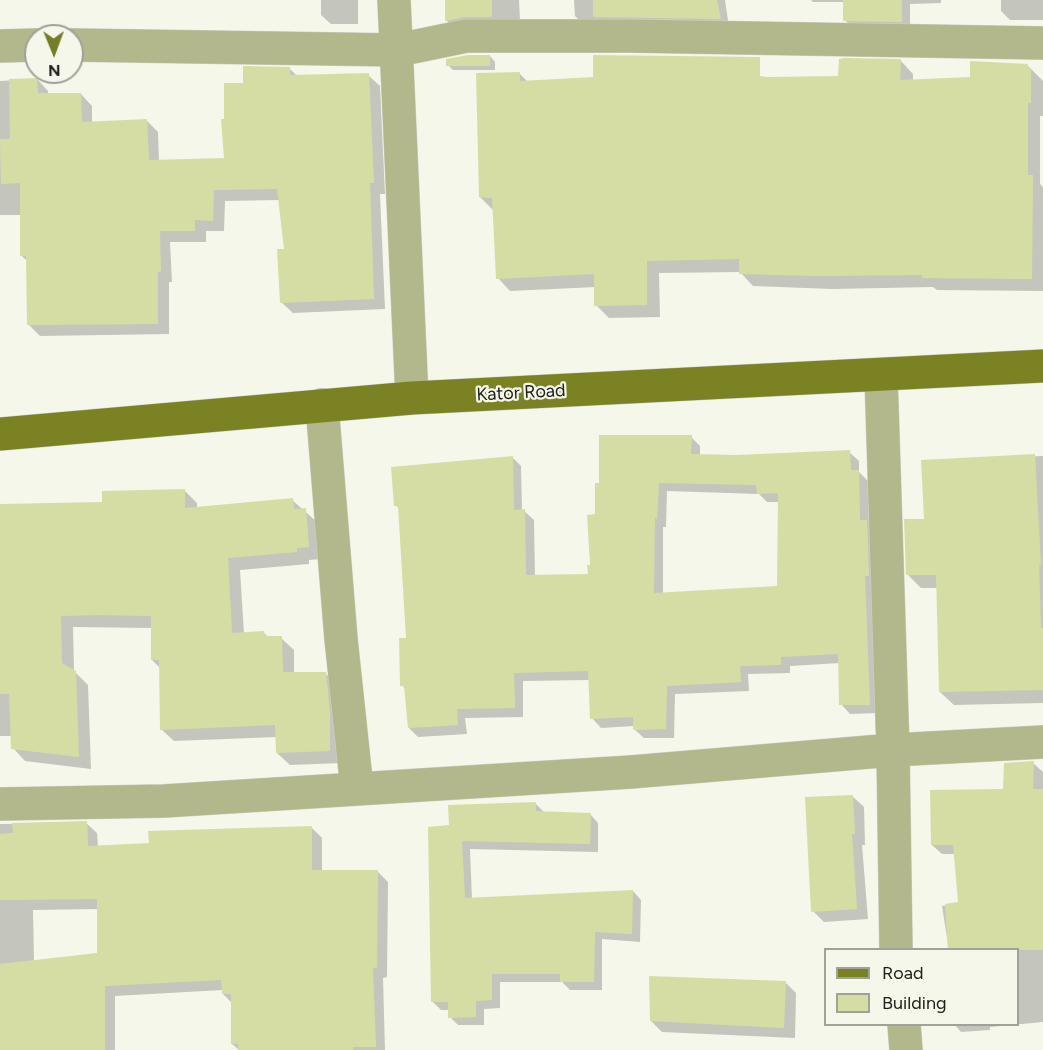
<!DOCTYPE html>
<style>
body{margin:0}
#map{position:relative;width:1043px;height:1050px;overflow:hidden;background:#f5f7eb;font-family:Figtree,sans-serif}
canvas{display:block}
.legend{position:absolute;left:824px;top:948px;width:195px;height:78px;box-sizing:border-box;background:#f5f7eb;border:2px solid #a0a198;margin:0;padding:8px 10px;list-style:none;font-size:18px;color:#20201c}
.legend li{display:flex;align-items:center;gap:12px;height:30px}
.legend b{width:30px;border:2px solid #a0a198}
.north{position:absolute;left:24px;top:24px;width:60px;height:60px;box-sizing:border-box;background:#f5f7eb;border:2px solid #a0a198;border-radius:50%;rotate:179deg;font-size:16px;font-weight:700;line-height:24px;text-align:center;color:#20201c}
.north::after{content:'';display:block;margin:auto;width:21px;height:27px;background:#767d27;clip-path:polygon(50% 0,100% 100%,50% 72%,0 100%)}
</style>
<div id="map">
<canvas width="1043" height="1050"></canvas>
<ul class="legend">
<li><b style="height:8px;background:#7b8224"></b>Road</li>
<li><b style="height:16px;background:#d6dda4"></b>Building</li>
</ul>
<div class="north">N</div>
</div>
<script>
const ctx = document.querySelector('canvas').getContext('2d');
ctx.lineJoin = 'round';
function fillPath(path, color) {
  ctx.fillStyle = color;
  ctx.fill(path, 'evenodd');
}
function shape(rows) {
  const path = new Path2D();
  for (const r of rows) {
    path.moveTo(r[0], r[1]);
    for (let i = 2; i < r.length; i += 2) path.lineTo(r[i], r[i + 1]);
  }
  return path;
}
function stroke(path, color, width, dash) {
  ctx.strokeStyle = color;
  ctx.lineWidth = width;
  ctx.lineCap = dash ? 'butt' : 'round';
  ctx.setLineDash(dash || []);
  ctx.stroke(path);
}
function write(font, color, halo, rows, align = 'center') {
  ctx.font = font + ' Figtree,sans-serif';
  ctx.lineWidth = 4.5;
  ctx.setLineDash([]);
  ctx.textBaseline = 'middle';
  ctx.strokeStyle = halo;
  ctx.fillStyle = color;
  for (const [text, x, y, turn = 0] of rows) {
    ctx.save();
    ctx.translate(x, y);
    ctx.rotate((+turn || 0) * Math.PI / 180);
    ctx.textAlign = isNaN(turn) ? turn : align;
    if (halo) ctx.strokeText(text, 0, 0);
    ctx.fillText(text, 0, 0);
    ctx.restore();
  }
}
fillPath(shape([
 [321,0,358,0,358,24,331,24,321,15],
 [447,0,519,0,520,20,500,19,500,25,455,29,447,21],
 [574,0,725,0,729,27,583,24,575,16],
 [811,0,941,0,941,3,910,4,910,30,853,29,845,20,844,2,813,2],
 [1001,0,1043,0,1043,20,1010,20,1001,11],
 [490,56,495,62,495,70,453,70,448,65],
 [901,61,913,74,913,81,971,78,1027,65,1043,81,1043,116,1040,116,1040,184,1043,187,1043,291,937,290,933,287,832,289,753,286,740,272,659,273,660,317,609,318,596,305,596,287,510,291,498,278,493,210,480,197,519,73,528,82,758,142,840,77],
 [290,69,297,76,368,75,380,86,385,194,380,194,385,309,293,313,281,302,286,251,280,200,225,201,224,231,206,231,206,242,170,242,172,282,169,282,169,334,40,336,28,324,28,262,22,256,22,215,0,215,0,81,37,79,48,91,48,95,81,94,92,106,92,123,147,121,158,132,159,161,225,159,244,84],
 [691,437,700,446,700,455,737,457,849,452,859,461,859,472,868,481,869,524,875,530,878,713,850,714,841,704,840,663,790,666,790,673,748,674,749,691,675,694,674,738,644,738,634,729,634,726,601,728,592,718,590,680,523,681,523,717,465,718,467,734,418,737,409,728,406,690,402,685,407,639,400,510,396,505,512,457,521,466,522,511,524,511,534,520,535,577,589,576,597,516],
 [667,491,759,494,767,502,779,502,779,587,663,594,663,527,666,527],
 [1043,456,1043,703,954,705,940,692,938,588,921,588,908,575,926,520,922,461],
 [184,490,197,503,197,508,292,500,317,522,321,559,309,560,309,564,240,570,244,634,264,633,269,638,281,638,294,650,294,674,325,673,338,686,342,763,290,765,277,753,277,737,174,741,161,729,160,668,152,660,153,628,73,627,74,671,88,685,91,769,25,761,13,748,12,736,0,736,0,505,104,504],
 [1033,763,1043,772,1043,1022,990,1027,990,1030,961,1032,954,1024,1018,1024,1018,950,949,950,942,906,960,903,955,854,942,854,932,845,1005,790],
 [852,796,864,807,865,845,862,845,868,919,824,922,813,911],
 [535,803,544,812,590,814,598,823,598,852,470,849,472,899,633,891,641,900,640,942,602,939,602,990,570,990,562,982,500,982,500,1008,484,1009,484,1025,458,1025,450,1017,450,1010,441,1010,432,1001,450,827],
 [86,823,97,833,98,847,150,845,311,827,322,838,322,871,378,872,388,882,387,977,383,978,385,1050,239,1050,232,1044,232,1003,223,994,223,990,115,996,115,1050,0,1050,0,824],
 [99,909,98,954,34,961,33,910],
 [785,982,796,993,795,1038,662,1032,651,1021]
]), '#0003');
fillPath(shape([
 [445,0,492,0,492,17,466,17,445,21],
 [593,0,717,0,721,19,593,17],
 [843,0,902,0,902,22,843,21],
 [468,55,490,55,490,66,446,66,446,59],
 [593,55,760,57,760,76,767,77,838,76,839,59,844,58,901,59,900,80,970,77,970,61,1028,64,1028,68,1031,68,1031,103,1028,103,1028,175,1033,175,1032,279,922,278,922,275,818,276,739,274,739,259,647,261,647,305,594,306,594,274,496,279,492,198,479,197,476,73,520,72,520,81,593,77],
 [243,66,290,67,290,75,369,73,374,183,370,183,374,299,280,303,277,249,284,249,277,189,214,190,213,221,195,220,195,231,160,231,161,271,158,272,158,324,27,325,26,256,20,256,20,183,1,184,0,139,10,139,9,79,37,78,38,93,81,93,82,122,147,119,149,160,224,158,221,119,224,119,224,83,243,83],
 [599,435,692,435,691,454,737,455,850,450,851,470,859,470,860,520,867,520,869,576,865,576,870,705,839,705,838,654,781,657,781,665,740,666,741,682,667,686,666,729,633,730,633,717,590,719,588,671,514,673,515,708,457,709,458,725,408,728,404,686,400,686,399,638,406,638,398,506,394,506,391,467,513,456,514,510,525,509,526,575,588,574,587,565,590,565,587,515,595,514,595,483,599,483],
 [659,483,756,485,757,494,778,493,777,586,654,593,655,518,657,519],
 [1035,454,1041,565,1039,565,1041,628,1043,628,1043,690,939,692,936,575,906,575,904,519,924,519,921,460],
 [185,489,185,508,293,498,294,509,306,508,309,547,297,548,297,552,228,558,232,633,264,631,265,636,282,636,283,672,326,672,330,713,330,751,276,753,275,725,160,730,159,660,151,660,151,616,98,615,61,616,62,663,76,671,79,757,11,749,9,694,0,694,0,504,102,502,102,491],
 [1034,761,1033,789,1043,789,1043,950,948,950,945,904,958,902,953,845,931,845,930,790,1003,789,1004,763],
 [853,795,855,834,852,834,857,909,811,912,805,797],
 [536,802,536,811,591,813,590,844,462,841,465,898,633,890,632,934,595,932,594,982,560,982,560,974,492,974,492,1000,476,1001,476,1017,448,1018,448,1002,431,1002,428,827,449,825,448,805],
 [87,821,88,846,149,843,148,831,312,826,312,870,378,870,377,967,373,968,376,1047,353,1047,353,1050,238,1050,238,1044,231,1044,231,994,222,994,221,980,105,986,105,1050,0,1050,0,964,97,953,97,899,0,900,0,834,13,833,12,823],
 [649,976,786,981,784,1028,650,1021]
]), '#d6dda4');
const minor = shape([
 [394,0,412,398],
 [72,45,398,50,466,36,630,36,1043,43],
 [0,46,36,45],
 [881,375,893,750,896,950],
 [322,405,341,639,357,789],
 [0,804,164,801,631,772,893,750,1043,742],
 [904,1024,906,1050]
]);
const major = shape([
 [0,434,412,398,1043,366]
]);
stroke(minor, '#cfd0c6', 34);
stroke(major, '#cfd0c6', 34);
stroke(minor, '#b2b88b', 33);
stroke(major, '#7b8224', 33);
write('18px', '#20201c', '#f5f7eb', [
 ["Kator Road",521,393,-3]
]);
</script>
